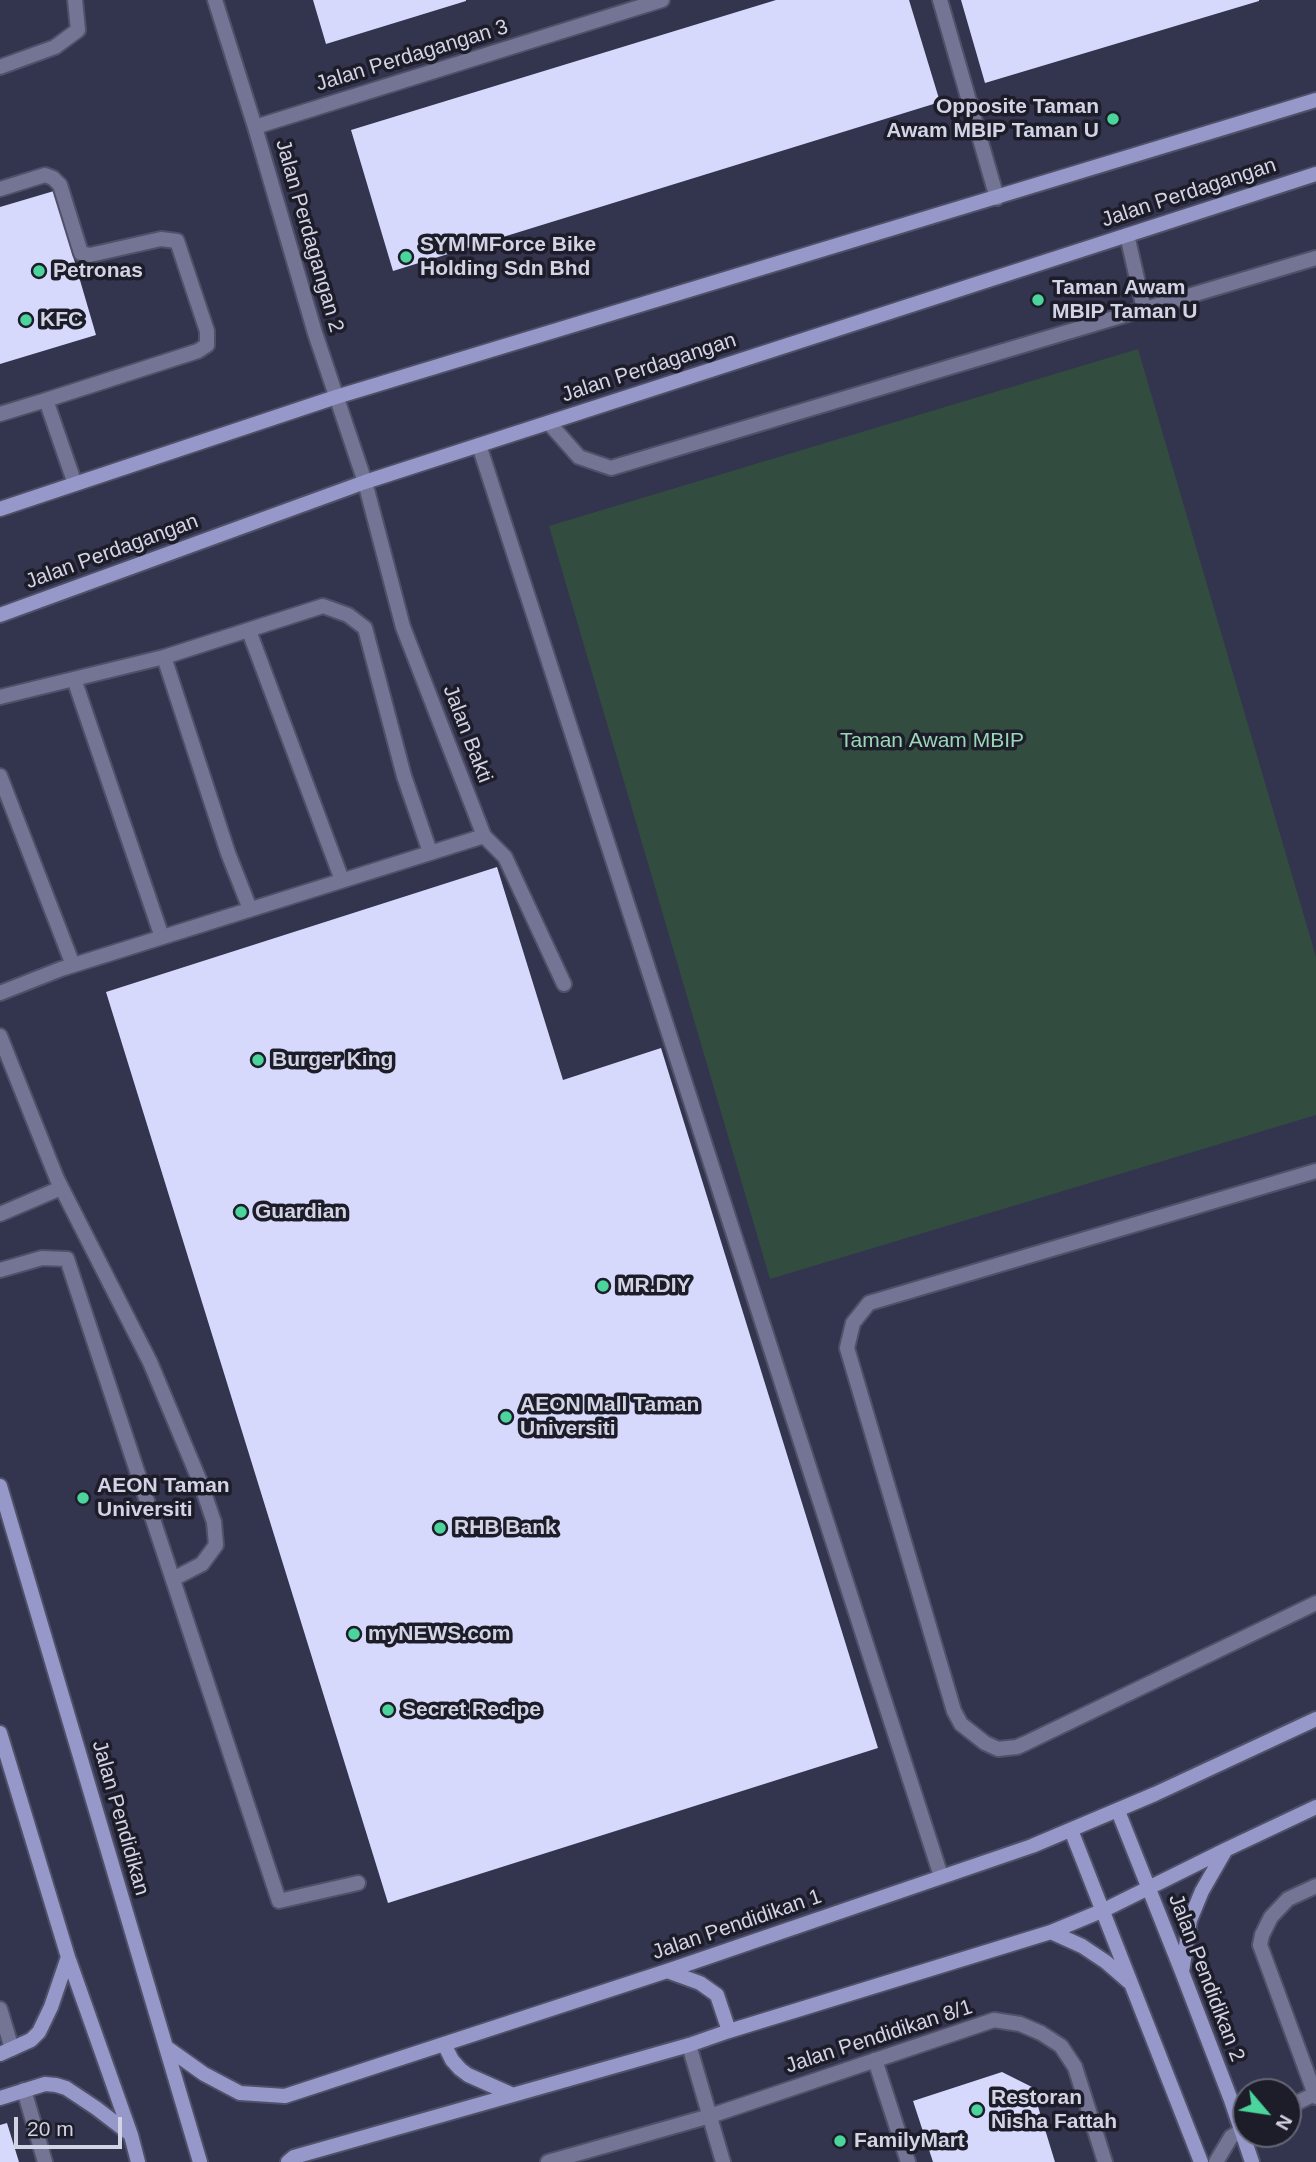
<!DOCTYPE html>
<style>
body{margin:0}
#map{position:relative;width:1316px;height:2162px;overflow:hidden;background:#33344e;font-family:Helvetica,sans-serif}
canvas{display:block}
.north{position:absolute;left:1232px;top:2078px;width:70px;height:70px;box-sizing:border-box;background:#1c1d29;border:2px solid #656674;border-radius:50%;rotate:119deg;font-size:19px;font-weight:700;line-height:28px;text-align:center;color:#d2d3e4}
.north::after{content:'';display:block;margin:auto;width:24px;height:32px;background:#4bd49b;clip-path:polygon(50% 0,100% 100%,50% 72%,0 100%)}
.scale{position:absolute;left:14px;top:2117px;width:108px;height:32px;box-sizing:border-box;border:4px solid #d2d3e4;border-top:0;padding-left:9px;font-size:21px;line-height:24px;white-space:nowrap;color:#d2d3e4;-webkit-text-stroke:5px #1c1d29;paint-order:stroke}
</style>
<div id="map">
<canvas width="1316" height="2162"></canvas>
<div class="north">N</div>
<div class="scale">20 m</div>
</div>
<script>
const ctx = document.querySelector('canvas').getContext('2d');
ctx.lineJoin = 'round';
function fillPath(path, color) {
  ctx.fillStyle = color;
  ctx.fill(path, 'evenodd');
}
function shape(rows) {
  const path = new Path2D();
  for (const r of rows) {
    path.moveTo(r[0], r[1]);
    for (let i = 2; i < r.length; i += 2) path.lineTo(r[i], r[i + 1]);
  }
  return path;
}
function stroke(path, color, width, dash) {
  ctx.strokeStyle = color;
  ctx.lineWidth = width;
  ctx.lineCap = dash ? 'butt' : 'round';
  ctx.setLineDash(dash || []);
  ctx.stroke(path);
}
function write(font, color, halo, rows, align = 'center') {
  ctx.font = font + ' Helvetica,sans-serif';
  ctx.lineWidth = 7;
  ctx.setLineDash([]);
  ctx.textBaseline = 'middle';
  ctx.strokeStyle = halo;
  ctx.fillStyle = color;
  for (const [text, x, y, turn = 0] of rows) {
    ctx.save();
    ctx.translate(x, y);
    ctx.rotate((+turn || 0) * Math.PI / 180);
    ctx.textAlign = isNaN(turn) ? turn : align;
    if (halo) ctx.strokeText(text, 0, 0);
    ctx.fillText(text, 0, 0);
    ctx.restore();
  }
}
fillPath(shape([
 [1138,349,1316,957,1316,1115,770,1279,549,526]
]), '#324d40');
fillPath(shape([
 [313,0,466,0,466,1,326,44],
 [776,0,909,0,940,102,393,271,351,130],
 [961,0,1259,0,1259,1,985,83],
 [54,191,96,335,0,364,0,207],
 [497,867,563,1080,661,1048,878,1748,388,1903,106,992],
 [1002,2072,1032,2087,1055,2162,933,2162,913,2101],
 [7,2123,19,2162,0,2162,0,2125]
]), '#d7d9fc');
const lane = shape([
 [940,0,997,198],
 [0,67,55,47,78,30,75,0],
 [0,189,45,175,53,178,60,185,81,253,90,255,161,239,177,241,207,331,207,345,198,351,46,400],
 [1127,235,1144,309],
 [0,414,46,400,75,484],
 [549,423,579,457,611,468,1316,258],
 [479,445,941,1876],
 [365,482,403,627,484,836,505,857,564,984],
 [249,631,342,880],
 [164,657,228,853,250,909],
 [74,679,162,937],
 [0,697,164,657,323,606,348,615,365,628,404,776,430,852],
 [0,776,73,965],
 [0,993,61,969,484,836],
 [0,1036,57,1179,150,1362,201,1484,214,1522,216,1545,202,1564,173,1579],
 [0,1214,61,1188],
 [0,1270,42,1258,67,1259,279,1901,358,1883],
 [875,2060,908,2162]
]);
const street = shape([
 [215,0,255,127,315,333,365,482],
 [255,127,662,0],
 [1316,1171,869,1303,853,1323,847,1348,954,1711,961,1724,985,1743,998,1749,1017,1747,1026,1743,1316,1603],
 [1316,1886,1288,1899,1271,1917,1262,1935,1260,1945,1316,2097],
 [0,2009,12,2049],
 [689,2045,723,2162],
 [24,2090,45,2162],
 [1288,2107,1315,2094],
 [548,2162,710,2116,994,2020,1020,2024,1041,2033,1061,2046,1075,2067,1105,2162],
 [1216,2162,1231,2137,1246,2128]
]);
const secondary = shape([
 [0,509,336,397,1316,100],
 [0,615,365,482,1316,174],
 [0,1486,200,2162],
 [0,1733,68,1957,131,2135,138,2162],
 [1118,1811,1182,1972,1231,2100,1252,2162],
 [1071,1830,1201,2162],
 [1051,1932,1082,1946,1106,1962,1129,1982],
 [667,1971,700,1983,717,1995,729,2031],
 [1182,1972,1190,1920,1202,1891,1225,1851],
 [444,2044,452,2060,460,2069,468,2075,513,2095],
 [166,2047,204,2074,240,2093,285,2096,667,1971,1032,1846,1155,1794,1316,1719],
 [0,2054,31,2040,39,2032,51,2007,68,1957],
 [0,2098,45,2084,56,2085,66,2088,96,2108,130,2134],
 [288,2162,294,2157,689,2045,729,2031,1051,1932,1104,1910,1225,1850,1316,1807]
]);
stroke(lane, '#505169', 18);
stroke(street, '#505169', 18);
stroke(secondary, '#505169', 18);
stroke(lane, '#747595', 14);
stroke(street, '#747595', 14);
stroke(secondary, '#9698ca', 14);
for (const [x, y, r, color] of [
 [1113,119,7,"#4bd49b"],
 [406,257,7,"#4bd49b"],
 [39,271,7,"#4bd49b"],
 [1038,300,7,"#4bd49b"],
 [26,320,7,"#4bd49b"],
 [258,1060,7,"#4bd49b"],
 [241,1212,7,"#4bd49b"],
 [603,1286,7,"#4bd49b"],
 [506,1417,7,"#4bd49b"],
 [83,1498,7,"#4bd49b"],
 [440,1528,7,"#4bd49b"],
 [354,1634,7,"#4bd49b"],
 [388,1710,7,"#4bd49b"],
 [977,2110,7,"#4bd49b"],
 [840,2141,7,"#4bd49b"]
]) {
  const dot = new Path2D();
  dot.arc(x, y, r, 0, 2 * Math.PI);
  ctx.fillStyle = color;
  ctx.fill(dot);
  stroke(dot, '#1c1d29', 2.5);
}
write('21px', '#d2d3e4', '#1c1d29', [
 ["Jalan Perdagangan 3",412,56,-17],
 ["Jalan Perdagangan",1189,193,-18],
 ["Jalan Perdagangan 2",309,236,74],
 ["Jalan Perdagangan",649,368,-18],
 ["Jalan Perdagangan",112,552,-20],
 ["Jalan Bakti",467,734,69],
 ["Jalan Pendidikan",120,1818,74],
 ["Jalan Pendidikan 1",737,1925,-19],
 ["Jalan Pendidikan 2",1206,1978,69],
 ["Jalan Pendidikan 8/1",879,2037,-18]
]);
write('bold 21px', '#d2d3e4', '#1c1d29', [
 ["Opposite Taman",1099,107,"right"],
 ["Awam MBIP Taman U",1099,131,"right"],
 ["SYM MForce Bike",420,245],
 ["Holding Sdn Bhd",420,269],
 ["Petronas",53,271],
 ["Taman Awam",1052,288],
 ["MBIP Taman U",1052,312],
 ["KFC",40,320],
 ["Burger King",272,1060],
 ["Guardian",255,1212],
 ["MR.DIY",617,1286],
 ["AEON Mall Taman",520,1405],
 ["Universiti",520,1429],
 ["AEON Taman",97,1486],
 ["Universiti",97,1510],
 ["RHB Bank",454,1528],
 ["myNEWS.com",368,1634],
 ["Secret Recipe",402,1710],
 ["Restoran",991,2098],
 ["Nisha Fattah",991,2122],
 ["FamilyMart",854,2141]
], 'left');
write('21px', '#99d7b8', '#1c1d29', [
 ["Taman Awam MBIP",932,741]
]);
</script>
